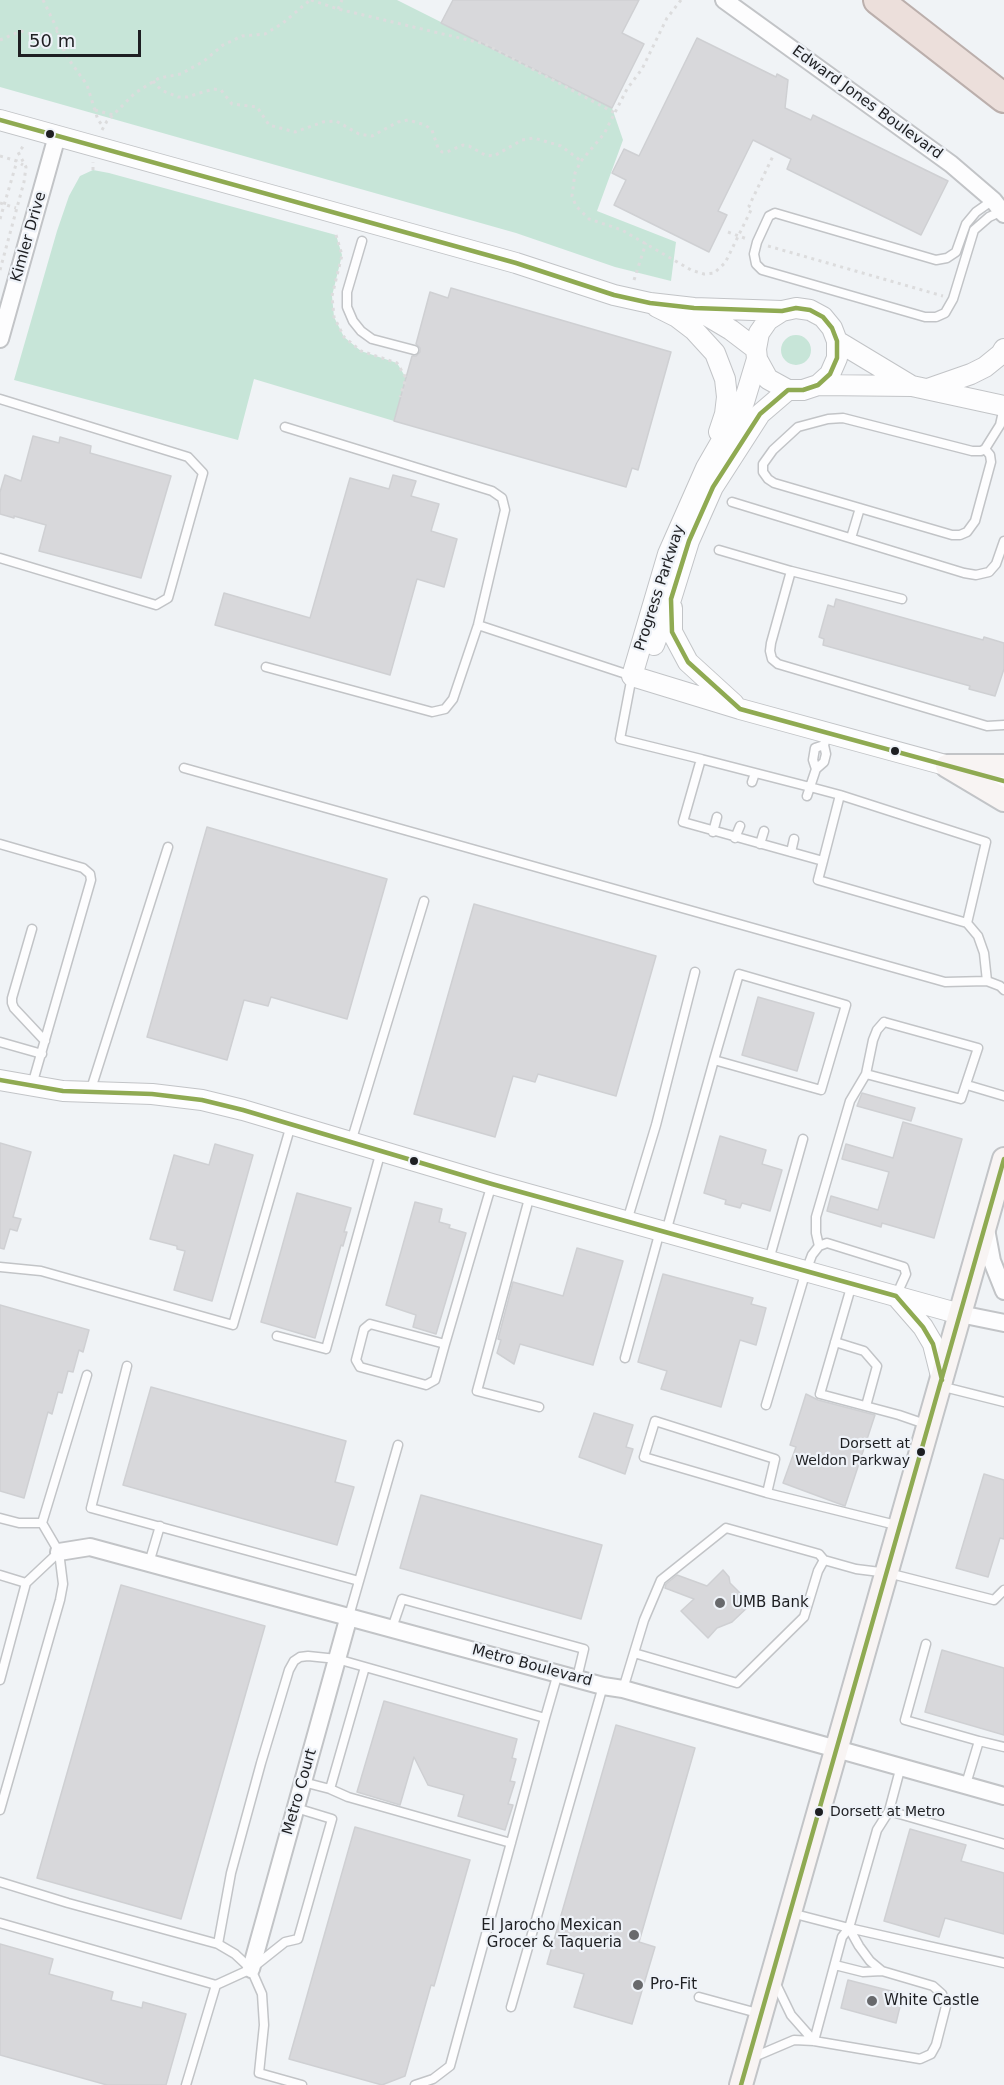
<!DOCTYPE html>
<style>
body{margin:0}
#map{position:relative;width:1004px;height:2085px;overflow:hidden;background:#f0f3f6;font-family:"DejaVu Sans",sans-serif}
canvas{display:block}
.scale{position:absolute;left:18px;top:30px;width:123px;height:27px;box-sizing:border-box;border:3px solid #1e1f22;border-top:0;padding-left:8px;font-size:18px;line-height:21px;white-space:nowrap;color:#1e1f22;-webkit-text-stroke:4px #eef2f8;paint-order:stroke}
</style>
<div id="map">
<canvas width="1004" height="2085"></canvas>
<div class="scale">50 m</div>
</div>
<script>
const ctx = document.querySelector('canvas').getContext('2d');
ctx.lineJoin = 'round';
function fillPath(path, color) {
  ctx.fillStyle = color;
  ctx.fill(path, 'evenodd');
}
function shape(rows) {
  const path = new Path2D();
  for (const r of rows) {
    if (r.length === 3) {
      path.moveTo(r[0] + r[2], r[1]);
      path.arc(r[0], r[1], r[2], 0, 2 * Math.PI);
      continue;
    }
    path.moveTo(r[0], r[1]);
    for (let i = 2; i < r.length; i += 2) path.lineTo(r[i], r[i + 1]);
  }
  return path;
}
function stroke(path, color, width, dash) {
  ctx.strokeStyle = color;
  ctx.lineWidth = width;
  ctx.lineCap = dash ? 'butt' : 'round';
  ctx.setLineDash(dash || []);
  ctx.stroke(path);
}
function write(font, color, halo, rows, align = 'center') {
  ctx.font = font + ' "DejaVu Sans",sans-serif';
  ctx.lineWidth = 4.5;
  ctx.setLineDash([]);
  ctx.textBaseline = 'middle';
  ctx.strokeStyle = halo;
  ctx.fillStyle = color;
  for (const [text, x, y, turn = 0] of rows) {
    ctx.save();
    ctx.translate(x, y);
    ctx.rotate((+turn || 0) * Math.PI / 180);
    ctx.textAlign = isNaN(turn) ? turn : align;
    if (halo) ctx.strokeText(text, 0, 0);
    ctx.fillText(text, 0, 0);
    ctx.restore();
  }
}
fillPath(shape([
 [0,0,397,0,612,108,623,140,597,211,676,242,671,281,615,267,516,233,0,87],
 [93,170,109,173,336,235,342,255,332,296,334,317,344,337,361,351,397,363,406,378,394,421,254,379,238,440,14,380,57,231,69,196,80,176],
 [796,350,15]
]), '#c7e5d8');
const building = shape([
 [453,0,639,0,622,33,644,44,612,108,441,23,453,0],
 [697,38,776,77,777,74,788,80,785,108,811,120,813,115,948,181,921,235,787,169,791,159,753,140,718,211,727,215,709,252,614,205,626,180,612,173,624,149,639,156,697,38],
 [451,288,671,352,638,470,632,468,626,487,394,421,412,356,416,356,420,352,420,348,416,344,430,292,448,298,451,288],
 [33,436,59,443,60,437,91,446,90,453,171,476,141,578,39,551,46,525,14,516,14,518,0,514,0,492,5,475,21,481,33,436],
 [393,475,416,481,411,496,439,504,431,531,457,539,444,587,417,579,390,675,215,625,224,593,310,618,350,478,389,489,393,475],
 [836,599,983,640,984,637,1004,643,1004,669,995,696,969,689,970,686,823,645,824,639,819,637,828,605,834,607,836,599],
 [207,827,387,879,347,1019,271,997,268,1006,244,1000,227,1060,147,1037,207,827],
 [474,904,656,956,616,1096,538,1074,535,1082,513,1076,495,1137,414,1114,474,904],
 [758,997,814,1013,797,1071,742,1055,758,997],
 [862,1093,915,1108,911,1121,857,1106,862,1093],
 [903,1122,962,1139,934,1238,882,1223,881,1227,827,1211,831,1196,878,1210,889,1172,842,1159,846,1144,893,1158,903,1122],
 [720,1136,766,1150,762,1164,782,1170,770,1211,742,1203,740,1208,725,1204,726,1200,704,1193,720,1136],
 [0,1143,31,1152,13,1217,21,1219,17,1231,10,1229,4,1249,0,1248,0,1143],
 [215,1144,253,1155,212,1301,174,1290,185,1251,177,1249,177,1246,150,1239,174,1155,209,1165,215,1144],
 [297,1193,351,1208,344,1232,347,1232,343,1246,341,1245,315,1338,261,1322,297,1193],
 [415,1202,442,1209,439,1222,450,1225,449,1228,466,1233,436,1334,413,1327,416,1315,386,1305,415,1202],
 [577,1248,623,1261,593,1365,520,1344,514,1364,497,1353,501,1340,498,1339,513,1282,563,1296,577,1248],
 [663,1274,753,1298,751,1304,766,1308,756,1345,740,1340,721,1407,661,1389,667,1371,638,1362,663,1274],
 [0,1305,89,1330,83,1352,79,1350,73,1372,68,1371,62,1393,58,1392,52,1414,48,1412,24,1498,0,1491,0,1305],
 [151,1387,346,1441,335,1482,354,1487,337,1545,123,1485,151,1387],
 [806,1394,818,1400,875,1415,845,1506,783,1483,796,1447,790,1445,806,1394],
 [594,1413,633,1425,626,1447,633,1449,625,1474,579,1457,594,1413],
 [984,1474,1004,1480,1004,1539,1000,1538,988,1577,956,1568,984,1474],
 [421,1495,602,1545,581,1619,400,1568,421,1495],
 [723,1570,729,1577,730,1583,751,1604,732,1622,717,1628,708,1638,681,1611,694,1599,665,1588,666,1584,677,1575,707,1586,723,1570],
 [121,1585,265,1626,181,1919,37,1878,121,1585],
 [942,1650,1004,1668,1004,1735,925,1712,942,1650],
 [384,1701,517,1739,512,1758,516,1759,510,1781,515,1782,508,1804,513,1805,505,1830,458,1816,464,1795,428,1785,414,1757,400,1805,357,1792,384,1701],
 [616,1725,695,1748,639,1942,655,1947,632,2024,574,2007,584,1974,547,1964,616,1725],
 [355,1827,470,1860,434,1986,431,1985,405,2076,382,2085,289,2059,355,1827],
 [910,1829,966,1845,961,1861,1004,1873,1004,1934,945,1918,939,1937,884,1921,910,1829],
 [0,1944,53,1959,49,1974,113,1992,111,2000,142,2008,143,2002,186,2014,166,2085,107,2085,0,2055,0,1944],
 [848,1980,903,1994,896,2023,841,2008,848,1980]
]);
fillPath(building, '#d8d8db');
stroke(building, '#cfd0d3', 1.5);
const service = shape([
 [993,200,976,212,966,224,956,252,947,258,936,260,775,213,769,216,757,242,754,254,756,264,762,270,925,317,936,317,945,313,953,299,974,230,989,217,1002,211],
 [362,241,347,292,347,307,353,321,361,331,372,339,414,350],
 [0,399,188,457,203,473,168,598,156,605,0,558],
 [985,449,990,455,991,462,975,521,967,532,960,535,952,535,774,483,768,479,763,472,763,464,773,450,798,427,828,419,843,418,972,451,981,451,985,449,1000,425,1004,407],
 [732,502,964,573,976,575,989,572,996,564,1004,541],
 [851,538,860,508],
 [719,550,791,571],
 [902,599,791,571,771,643,770,651,772,659,778,664,987,726,1004,725],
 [478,625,632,676,620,739,701,759,683,822,823,861,840,795,986,842,967,923,978,936,984,953,987,981,1000,986,1004,990],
 [266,667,432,712,445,709,453,699,478,625,505,510,502,498,492,491,285,427],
 [828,732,824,745,826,754,824,762,816,769,810,787,840,795],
 [701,759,810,787,807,796],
 [184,768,945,982,987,981],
 [816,769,813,760,815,748,824,745],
 [752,782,755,773],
 [713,832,717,817],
 [735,838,740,826],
 [0,844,83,868,90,874,91,880,32,1085],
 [760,844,764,831],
 [791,852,794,839],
 [823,861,818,880,967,923],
 [32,929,12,998,12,1003,14,1008,45,1041],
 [884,1022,978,1048,961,1099,866,1074,873,1040,877,1030,884,1022],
 [0,1042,42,1054],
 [967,1085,1004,1096],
 [90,1092,168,847],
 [351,1142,424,901],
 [530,1195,477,1391,539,1407],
 [627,1221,656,1125,695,972],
 [666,1232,714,1060,739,974,846,1005,821,1090,714,1060],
 [819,1246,816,1233,816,1217,850,1101,866,1074],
 [769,1260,803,1139],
 [0,1267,41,1271,233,1325,291,1125],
 [852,1284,820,1394,899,1415,928,1425],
 [277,1336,326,1349,381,1151],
 [835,1342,864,1351,877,1366,866,1406],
 [445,1344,370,1324,364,1329,356,1360,360,1367,426,1385,435,1380,445,1344,488,1197,492,1184],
 [625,1358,660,1231],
 [127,1366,91,1508,359,1581],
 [940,1386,1004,1402],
 [766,1405,806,1271,812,1255,819,1246,827,1243,904,1267,906,1274,896,1296],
 [767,1493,775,1459,655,1421,644,1457,767,1493,900,1526],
 [0,1518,19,1523,42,1523,59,1552,63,1584,60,1600,0,1810],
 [42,1523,87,1375],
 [149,1563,160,1526],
 [0,1575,26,1583,59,1552],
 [349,1616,398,1445],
 [392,1628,402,1599,584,1649,577,1678],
 [926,1644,905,1720,979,1741,966,1784],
 [634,1653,737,1683,804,1617,818,1571,824,1560],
 [0,1680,26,1583],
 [623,1689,644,1620,661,1580,726,1528,819,1554,824,1560,856,1569,888,1573,994,1600,1004,1590],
 [979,1741,1004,1747],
 [901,1766,889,1811,1004,1844],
 [303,1782,330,1789,365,1667],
 [330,1789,348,1797,511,1843],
 [296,1808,332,1819,298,1939,285,1942,251,1969,262,1994,264,2025,259,2073,302,2085],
 [0,1882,68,1903,218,1944,235,1954,251,1969,216,1985,0,1923],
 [791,1913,849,1928,1004,1963],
 [849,1928,859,1946,870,1961,882,1971],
 [218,1944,231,1873,261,1763,289,1670,294,1661,300,1657,308,1656,337,1659,545,1718,558,1673],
 [775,1982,791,2015,814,2041],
 [699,1997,761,2014],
 [511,2007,603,1686],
 [814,2041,842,1937,849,1928,877,1830,889,1811],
 [754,2057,794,2040,814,2041,920,2059,931,2054,936,2045,946,2006,942,1994,933,1986,882,1971,863,1972,835,1965],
 [186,2085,216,1985],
 [415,2085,433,2079,450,2066,545,1718]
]);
const minor = shape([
 [724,0,951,164,993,200,1004,214],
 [0,339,57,136],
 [986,1229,992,1261,1004,1291],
 [960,1314,1004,1323],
 [59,1552,90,1547,603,1686,623,1689,1004,1796],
 [251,1969,349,1616]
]);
const tertiary = shape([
 [0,120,516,263,614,295,650,303,694,308,782,311],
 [657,307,677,317,694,330,715,353,725,379,727,397,725,414,719,432],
 [694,308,731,330,756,349],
 [837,341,910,385],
 [818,385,912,386,1004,406],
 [928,389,971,374,985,367,1001,354,1004,349],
 [672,608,672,632,688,662,734,704],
 [654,645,671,599,689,541,713,487,760,414,788,390],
 [632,676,668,554,706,468,744,402,757,359,756,349,759,333,768,320,782,311,796,308,810,310,823,317,832,328,837,341,837,358,830,374,818,385,803,390,788,390,768,379,757,359],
 [632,676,740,709,1004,781],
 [0,1080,63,1091,152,1094,202,1100,243,1110,492,1184,960,1314],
 [896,1296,923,1327,933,1344,942,1380]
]);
const secondary = shape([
 [947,766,1004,800],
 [947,766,1004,766],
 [741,2085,1004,1159]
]);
const motorway = shape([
 [878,0,1004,98]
]);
stroke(service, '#c2c4c7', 11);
stroke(minor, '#c2c4c7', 20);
stroke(tertiary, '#c2c4c7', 22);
stroke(secondary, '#c2c4c7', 26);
stroke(motorway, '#bbafac', 32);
stroke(shape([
 [43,0,58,31,65,54,87,85,98,120,103,126],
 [311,0,338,9,485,44,615,113],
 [681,0,667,18,642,69,627,89,604,134,581,161,575,173,572,196,576,206,589,219,622,230,691,270,704,274,714,273,725,263,752,208,749,206,773,156],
 [338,9,342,0],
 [0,40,21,31,44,38,58,31],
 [153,81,161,90,178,97,187,97,213,89,221,90,232,104,257,107,269,125,295,132,323,122,336,121,359,134,372,136,398,122,408,120,425,125,432,130,438,148,442,152,447,152,463,145,469,146,485,155,494,156,522,140,534,138,561,146,581,161],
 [95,110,113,115],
 [102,130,107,121,135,93,159,78,181,74,204,61,223,45,242,36,265,34,283,23,310,0],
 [0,156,17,161,23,165],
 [93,170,93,162],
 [0,203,16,208],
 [0,219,17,161],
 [728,232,747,239],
 [336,235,342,255,332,296,334,317,344,337,361,351,397,363,406,378,400,397],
 [768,246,943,296],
 [0,270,24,182,26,167,18,152,22,148,24,143],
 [634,280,646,243]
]), '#dcdcdd', 3, [3, 4.5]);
stroke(service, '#fdfdfe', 8);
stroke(minor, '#fdfdfe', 16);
stroke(tertiary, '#fdfdfe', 20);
stroke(secondary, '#f8f4f3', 22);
stroke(motorway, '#ecdfdb', 28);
stroke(shape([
 [0,120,516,263,614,295,650,303,694,308,782,311,796,308,810,310,823,317,832,328,837,341,837,358,830,374,818,385,803,390,788,390,760,414,713,487,689,541,671,599,672,632,688,662,740,709,1004,781],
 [0,1080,63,1091,152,1094,202,1100,243,1110,492,1184,896,1296,923,1327,933,1344,942,1380],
 [741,2085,1004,1159]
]), '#8faa52', 4.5);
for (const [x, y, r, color] of [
 [50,134,5,"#1e1f22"],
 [895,751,5,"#1e1f22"],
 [414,1161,5,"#1e1f22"],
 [921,1452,5,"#1e1f22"],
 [720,1603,6,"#68696c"],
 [819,1812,5,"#1e1f22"],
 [634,1935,6,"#68696c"],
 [638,1985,6,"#68696c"],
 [872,2001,6,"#68696c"]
]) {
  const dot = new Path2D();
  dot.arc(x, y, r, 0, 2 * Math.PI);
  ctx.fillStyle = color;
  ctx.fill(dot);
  stroke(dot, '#eef2f8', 2);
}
write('14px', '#1e1f22', '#eef2f8', [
 ["Dorsett at",910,1444],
 ["Weldon Parkway",910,1461],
 ["Dorsett at Metro",830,1812,"left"]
], 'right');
write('15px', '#1e1f22', '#eef2f8', [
 ["Edward Jones Boulevard",867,103,36],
 ["Kimler Drive",29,237,-74],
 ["Progress Parkway",660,588,-72],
 ["Metro Boulevard",532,1666,15],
 ["Metro Court",300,1792,-74]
]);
write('15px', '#1e1f22', '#eef2f8', [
 ["UMB Bank",732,1603],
 ["El Jarocho Mexican",622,1926,"right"],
 ["Grocer & Taqueria",622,1943,"right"],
 ["Pro-Fit",650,1985],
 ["White Castle",884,2001]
], 'left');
</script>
